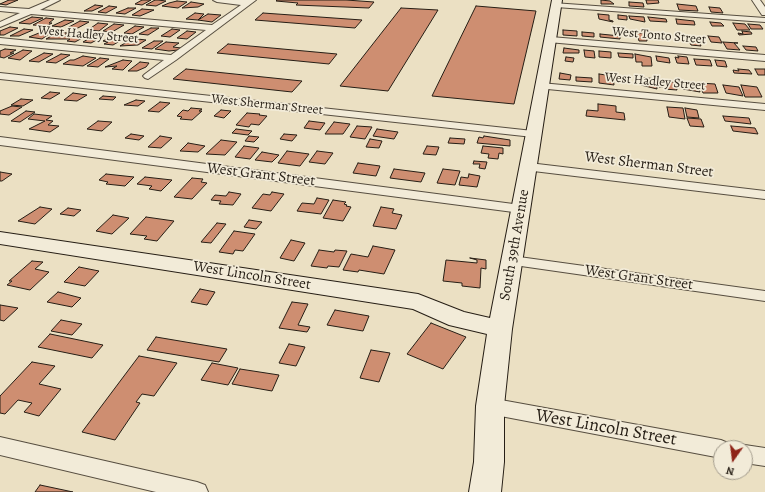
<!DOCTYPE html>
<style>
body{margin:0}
#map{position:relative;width:765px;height:492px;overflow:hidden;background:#ebe0c3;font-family:Alegreya,serif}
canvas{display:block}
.north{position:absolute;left:713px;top:440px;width:40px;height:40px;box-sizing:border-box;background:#f2ebd8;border:1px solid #a0998a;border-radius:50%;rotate:194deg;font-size:11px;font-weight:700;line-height:16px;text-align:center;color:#261e15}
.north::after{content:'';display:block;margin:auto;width:14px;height:18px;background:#8f2418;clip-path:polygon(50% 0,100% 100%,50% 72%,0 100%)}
</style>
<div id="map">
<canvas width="765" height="492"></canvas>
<div class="north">N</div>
</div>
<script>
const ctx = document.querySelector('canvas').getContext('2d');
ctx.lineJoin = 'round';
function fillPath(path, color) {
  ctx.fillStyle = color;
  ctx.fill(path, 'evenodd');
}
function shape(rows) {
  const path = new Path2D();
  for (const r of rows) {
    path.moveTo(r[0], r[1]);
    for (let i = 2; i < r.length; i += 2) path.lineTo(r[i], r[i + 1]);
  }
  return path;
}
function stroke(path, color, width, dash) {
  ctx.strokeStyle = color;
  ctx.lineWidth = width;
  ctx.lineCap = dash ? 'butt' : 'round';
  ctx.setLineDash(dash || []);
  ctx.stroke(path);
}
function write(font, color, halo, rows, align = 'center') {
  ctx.font = font + ' Alegreya,serif';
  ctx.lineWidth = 3.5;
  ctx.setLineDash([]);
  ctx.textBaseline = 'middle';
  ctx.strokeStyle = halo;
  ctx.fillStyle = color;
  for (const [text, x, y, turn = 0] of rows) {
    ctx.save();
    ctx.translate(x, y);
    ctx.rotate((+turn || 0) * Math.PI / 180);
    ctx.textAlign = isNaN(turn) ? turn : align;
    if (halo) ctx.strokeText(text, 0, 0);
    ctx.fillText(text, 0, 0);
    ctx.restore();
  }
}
const building = shape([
 [9,0,18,0,6,5,0,4,9,0],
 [142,0,151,0,142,5,135,4,142,0],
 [155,0,158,0,166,1,156,6,146,5,155,0],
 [277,0,346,0,374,2,369,8,296,5,298,3,276,1,277,0],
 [601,0,610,1,614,4,601,4,601,0],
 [646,0,658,0,659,3,647,4,646,0],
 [177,1,187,2,178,8,162,6,169,3,177,1],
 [191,2,204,4,198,7,182,8,191,2],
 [629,2,643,3,644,7,629,6,629,2],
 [677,4,696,6,698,11,679,10,677,4],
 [95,5,103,6,92,11,84,11,95,5],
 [109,6,117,7,106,13,98,12,109,6],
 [476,6,536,11,514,104,432,96,476,6],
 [709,7,720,8,723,13,711,12,709,7],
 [128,8,136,8,125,14,116,13,128,8],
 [401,8,438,10,388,91,340,86,401,8],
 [142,9,154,10,140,16,132,15,142,9],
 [195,13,204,14,198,20,186,19,195,13],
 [263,13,362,20,355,28,255,20,263,13],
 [208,14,221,15,212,22,198,20,208,14],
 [598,14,609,15,609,20,613,21,613,22,599,19,598,14],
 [618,15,627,16,627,20,618,19,618,15],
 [629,16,644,17,645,22,630,19,629,16],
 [32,17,43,18,30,24,19,23,32,17],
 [648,17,666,19,667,22,650,21,648,17],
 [46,18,54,19,49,23,52,23,47,26,33,25,46,18],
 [676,19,694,21,695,25,677,24,676,19],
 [65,20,74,21,61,27,52,26,65,20],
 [80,21,89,22,76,29,67,28,80,21],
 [710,22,721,23,724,26,712,26,710,22],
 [98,23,108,24,99,31,88,30,98,23],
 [733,23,745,24,750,30,737,30,733,23],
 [114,24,124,25,112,32,103,31,114,24],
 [748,24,760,25,763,29,751,29,748,24],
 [135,26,144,27,132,34,124,33,135,26],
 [10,27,18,28,4,35,0,35,0,31,10,27],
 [151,28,159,28,148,35,139,34,151,28],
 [24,29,33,30,19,36,10,36,24,29],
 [172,29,180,30,170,37,161,36,172,29],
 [563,30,577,31,577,36,563,35,563,30],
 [44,31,53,31,42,39,29,37,44,31],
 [187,31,196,32,187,39,177,38,187,31],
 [742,31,751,32,752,34,739,35,738,33,743,34,742,31],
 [59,32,68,33,61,36,72,37,79,34,88,35,75,42,67,41,70,39,46,39,59,32],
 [582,32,594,33,594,37,582,36,582,32],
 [637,33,646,33,647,41,639,41,637,33],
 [600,34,620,36,620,39,600,37,600,34],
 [95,35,104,36,91,43,83,42,95,35],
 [708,36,719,37,722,43,711,42,708,36],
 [111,37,125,38,113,45,104,44,108,42,103,41,111,37],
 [129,38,146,40,138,45,120,46,127,42,123,41,129,38],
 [154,41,163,41,152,49,142,48,154,41],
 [689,41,699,41,701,46,691,45,689,41],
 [166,42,179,43,173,47,181,48,178,50,169,51,155,49,166,42],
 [723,42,738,43,734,43,740,50,727,49,723,42],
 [228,44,337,54,329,64,217,53,228,44],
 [743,46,756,47,758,51,746,50,743,46],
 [564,48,579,50,579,53,563,53,564,48],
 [5,49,16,50,10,53,14,53,4,58,0,57,0,51,5,49],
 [23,50,32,51,20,60,8,58,23,50],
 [584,50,594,51,595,58,585,57,584,50],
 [599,51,611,52,611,58,599,57,599,51],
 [44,53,53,54,39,62,29,61,44,53],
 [618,53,633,54,633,58,619,57,618,53],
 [61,54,70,55,56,63,46,62,61,54],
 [635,54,651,57,652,66,642,66,642,62,636,62,635,54],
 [83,56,96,58,83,66,63,64,70,60,74,60,83,56],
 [656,56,669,58,670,63,657,61,656,56],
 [678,56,687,57,689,64,677,63,675,57,679,58,678,56],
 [566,57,574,58,573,62,565,61,566,57],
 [100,58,109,59,98,67,87,66,100,58],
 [694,59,710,60,712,66,696,65,694,59],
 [123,60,132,61,123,70,112,69,117,66,105,67,123,60],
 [715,60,725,61,727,67,717,66,715,60],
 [140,62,149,63,146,67,137,71,128,71,140,62],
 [186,69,302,81,292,92,173,79,186,69],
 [738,69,749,70,752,74,734,73,733,70,739,71,738,69],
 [755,69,765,69,765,75,758,75,755,69],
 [560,73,571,75,570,80,559,79,560,73],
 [599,74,613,76,614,85,599,83,599,74],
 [576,77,592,78,592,82,576,81,576,77],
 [640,77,656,79,657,89,641,85,640,77],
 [681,81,697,83,700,92,683,89,681,81],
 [658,82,675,82,677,90,664,89,663,87,659,87,658,82],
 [699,83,715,84,718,93,703,93,699,83],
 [723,85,739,87,743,96,726,93,723,85],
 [741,85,757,87,762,97,745,97,741,85],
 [50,92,60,93,50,99,41,98,50,92],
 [73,93,87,95,77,101,64,100,73,93],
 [103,96,116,97,113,100,99,99,103,96],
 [21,99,33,100,23,106,11,105,21,99],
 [136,100,145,101,138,106,124,105,136,100],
 [160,102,170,103,159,112,148,111,160,102],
 [598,104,616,106,616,112,624,113,625,120,586,116,587,110,598,111,598,104],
 [12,106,22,107,9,115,0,114,0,111,12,106],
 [667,107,683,108,685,119,669,117,667,107],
 [191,108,202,109,199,111,202,111,192,120,180,119,182,117,177,116,183,110,188,111,191,108],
 [685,108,697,110,699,118,687,117,685,108],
 [221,110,231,111,224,118,214,116,221,110],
 [26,111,35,112,20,122,11,121,26,111],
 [247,113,260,114,259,115,267,116,259,125,251,124,249,127,236,125,247,113],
 [34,114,52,116,46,120,53,121,48,125,59,126,50,132,29,129,45,121,28,119,34,114],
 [723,116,749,118,751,124,725,121,723,116],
 [687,118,701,119,704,127,690,126,687,118],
 [98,121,112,122,102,131,87,129,98,121],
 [309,121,325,123,320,130,304,128,309,121],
 [334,122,350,124,343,134,325,134,334,122],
 [357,126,372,127,365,139,350,137,357,126],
 [731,126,755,128,758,134,733,131,731,126],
 [236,129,252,131,248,135,232,133,236,129],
 [377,129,398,132,394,139,373,136,377,129],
 [131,134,144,136,139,140,125,138,131,134],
 [284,134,297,135,292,141,280,139,284,134],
 [160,136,172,138,161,148,148,147,160,136],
 [249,136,259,137,254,142,245,141,249,136],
 [484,136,510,140,510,146,477,143,479,137,483,138,484,136],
 [450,138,465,139,464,144,448,143,450,138],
 [370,139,382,141,379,148,366,147,370,139],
 [221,140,237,142,225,155,206,154,221,140],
 [188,143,205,146,198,152,180,151,188,143],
 [244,146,259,148,250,159,235,157,244,146],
 [427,146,439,147,436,155,423,154,427,146],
 [483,146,503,148,503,154,499,153,498,159,488,158,489,154,481,153,483,146],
 [287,151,309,154,300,166,278,163,287,151],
 [317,151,333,153,325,164,309,162,317,151],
 [262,152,279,155,272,162,255,160,262,152],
 [474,161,487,162,485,169,479,168,480,164,473,164,474,161],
 [358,163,380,166,376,176,353,173,358,163],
 [394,169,425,173,421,182,390,178,394,169],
 [443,169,460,171,455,185,437,183,443,169],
 [0,172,12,174,2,181,0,181,0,172],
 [106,174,134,177,125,186,106,184,108,182,99,180,106,174],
 [469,174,480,176,477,187,459,185,461,177,468,178,469,174],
 [145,177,172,180,161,191,149,189,152,186,137,184,145,177],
 [192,178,203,179,201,182,207,183,192,199,174,197,192,178],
 [229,192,241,194,233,205,219,204,221,201,211,200,215,195,226,196,229,192],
 [272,192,284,194,271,211,252,208,263,194,270,195,272,192],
 [317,198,329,200,321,214,297,211,302,203,314,204,317,198],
 [333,200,346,202,344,204,347,205,346,206,351,207,343,221,323,218,333,200],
 [40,207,52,209,35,224,18,221,40,207],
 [381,207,394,209,392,213,402,215,396,229,373,226,381,207],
 [68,208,81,210,74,216,60,214,68,208],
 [113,215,129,218,112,234,96,231,113,215],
 [146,217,174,221,157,241,144,239,147,236,130,234,146,217],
 [249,220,262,222,256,229,244,227,249,220],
 [217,223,226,224,211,243,201,242,217,223],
 [234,231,255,234,243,251,235,250,233,254,219,252,234,231],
 [291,240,305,243,294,261,280,258,291,240],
 [373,246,395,250,384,274,359,270,358,272,343,270,351,254,368,257,373,246],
 [319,250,334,252,335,250,347,251,339,267,328,266,327,268,311,266,319,250],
 [470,258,486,260,486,269,481,268,480,288,462,286,462,283,443,281,446,260,477,263,477,260,470,258],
 [32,261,43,262,35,269,49,272,30,290,7,285,12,281,9,281,32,261],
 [79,267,99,271,85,286,64,282,79,267],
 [200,289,215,292,207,305,191,302,200,289],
 [58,292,81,298,72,307,47,302,58,292],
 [292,302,308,304,298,325,310,327,307,332,279,328,292,302],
 [0,305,18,308,4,321,0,320,0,305],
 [335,310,369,316,363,331,327,325,335,310],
 [61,320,82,324,72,335,51,331,61,320],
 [431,323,466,337,443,369,407,354,431,323],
 [50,334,103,345,92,358,38,347,50,334],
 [156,337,227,349,219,362,147,350,156,337],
 [289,344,305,347,296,366,279,363,289,344],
 [371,350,390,353,379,382,360,378,371,350],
 [139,356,177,363,154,396,142,394,136,402,140,403,115,440,82,432,139,356],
 [32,362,55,366,39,384,61,389,39,416,24,412,32,403,18,400,5,414,0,413,0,396,32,362],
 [212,363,238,368,228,385,201,380,212,363],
 [240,369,279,375,272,391,232,384,240,369],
 [40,485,73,492,35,492,40,485]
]);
fillPath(building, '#ce8e71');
stroke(building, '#261e15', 1);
const street = shape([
 [50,0,60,0,40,10,212,25,241,5,217,2,213,0,256,0,176,60,148,79,145,78,143,76,145,74,164,60,0,44,0,38,171,55,206,30,31,14,0,27,0,22,20,13,0,11,0,7,29,9,50,0],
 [752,0,760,0,765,7,765,15,762,15,752,0],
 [553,3,765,18,765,22,556,7,552,5,553,3],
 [551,37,765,55,765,61,548,42,548,38,551,37],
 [0,73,533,131,539,134,533,137,0,79,0,73],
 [541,83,765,104,765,110,537,88,536,86,537,84,541,83],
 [0,137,521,205,526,206,528,209,526,212,521,213,0,145,0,137],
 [529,163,765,191,765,199,525,170,523,167,529,163],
 [512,256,765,291,765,301,507,264,504,261,507,258,512,256],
 [490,398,721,440,728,443,731,448,721,448,721,458,490,414,483,411,480,406,483,401,490,398],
 [0,437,197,482,205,485,208,492,156,492,0,455,0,437],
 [745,445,765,448,765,466,745,463,745,448,737,448,745,445]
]);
const secondary = shape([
 [552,0,562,0,512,329,504,406,504,462,501,492,469,492,474,462,476,406,487,334,449,325,413,309,0,244,0,232,418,294,464,312,490,318,552,0]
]);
stroke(street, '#574e40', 2);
stroke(secondary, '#261e15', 2);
fillPath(street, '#f2ebd8');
fillPath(secondary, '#f2ebd8');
write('13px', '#261e15', '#f2ebd8', [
 ["West Hadley Street",88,35,5],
 ["West Tonto Street",659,36,5],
 ["West Hadley Street",655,82,5],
 ["West Sherman Street",267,105,6]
]);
write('15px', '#261e15', '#f2ebd8', [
 ["West Sherman Street",649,165,7],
 ["West Grant Street",261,175,7],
 ["South 39th Avenue",515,245,-80],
 ["West Lincoln Street",252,276,9],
 ["West Grant Street",639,278,8]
]);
write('18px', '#261e15', '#f2ebd8', [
 ["West Lincoln Street",606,428,10]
]);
</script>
